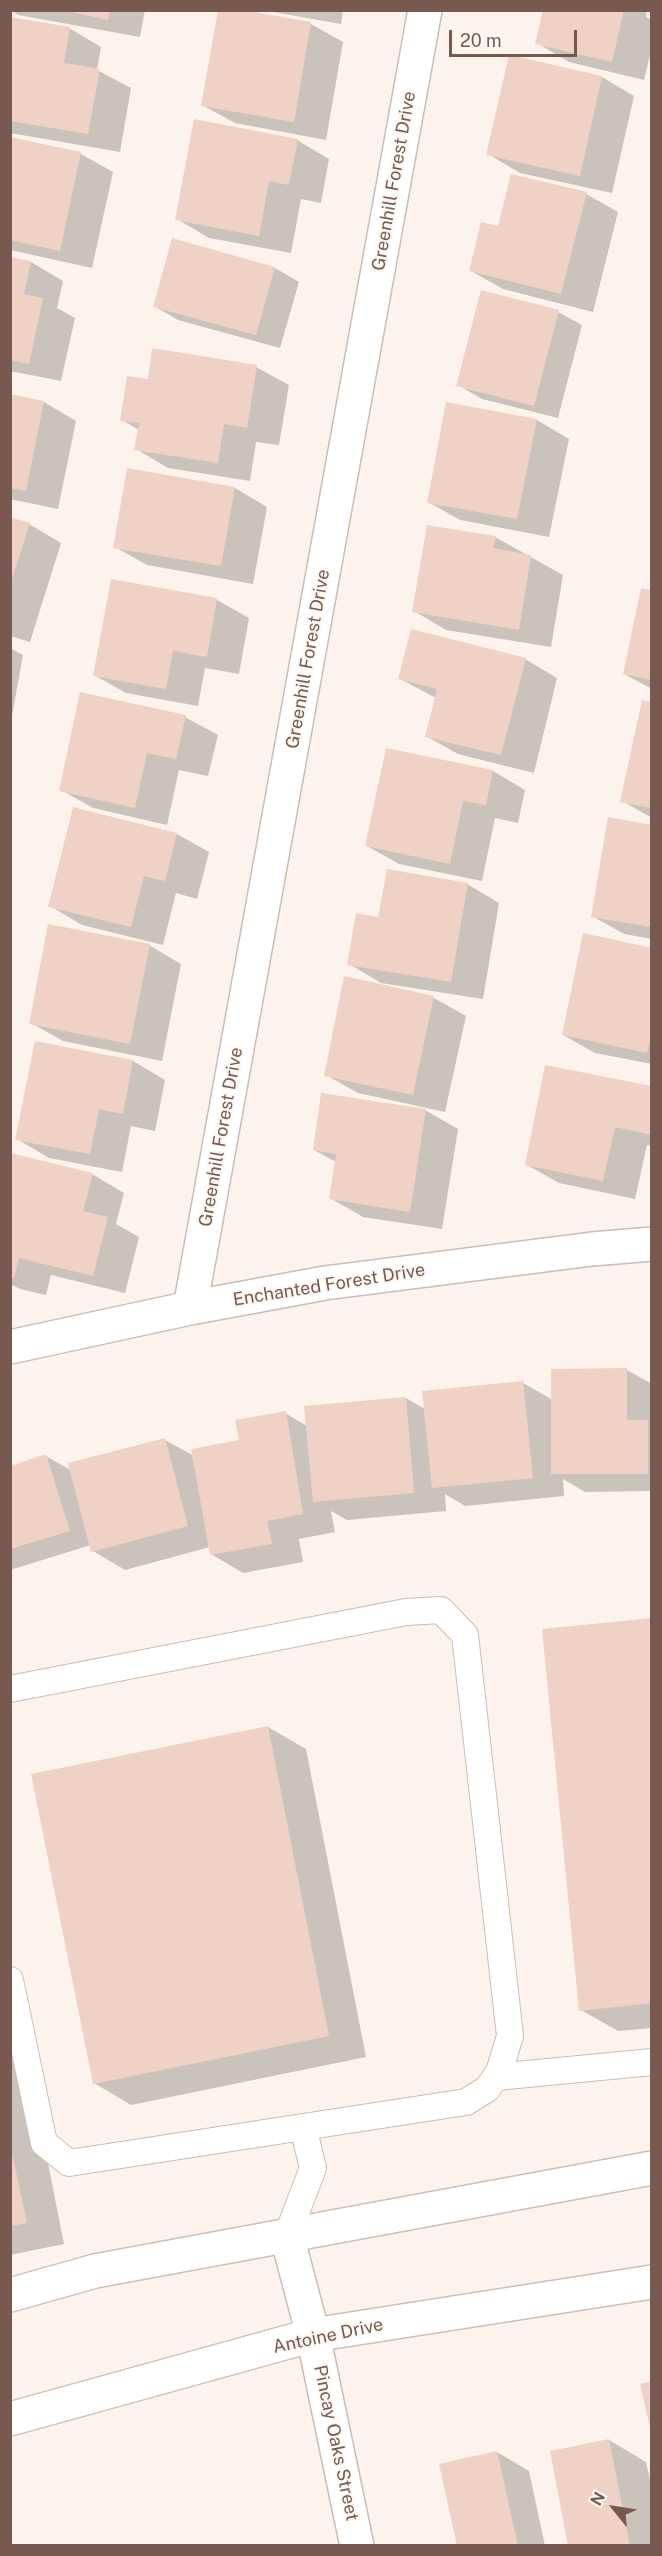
<!DOCTYPE html>
<style>
body{margin:0}
#map{position:relative;width:662px;height:2556px;overflow:hidden;background:#fcf4ec;font-family:"Public Sans",sans-serif}
canvas{display:block}
.frame{position:absolute;inset:0;border:12px solid #77594f;pointer-events:none}
.north{position:absolute;left:584px;top:2478px;width:60px;height:60px;-webkit-text-stroke:4px #fef8f3;paint-order:stroke;rotate:300deg;font-size:16px;font-weight:700;line-height:24px;text-align:center;color:#77594f}
.north::after{content:'';display:block;margin:auto;width:21px;height:27px;background:#77594f;clip-path:polygon(50% 0,100% 100%,50% 72%,0 100%)}
.scale{position:absolute;left:449px;top:30px;width:128px;height:27px;box-sizing:border-box;border:3px solid #77594f;border-top:0;padding-left:8px;font-size:18px;line-height:21px;white-space:nowrap;color:#77594f;-webkit-text-stroke:4px #fef8f3;paint-order:stroke}
</style>
<div id="map">
<canvas width="662" height="2556"></canvas>
<div class="frame"></div>
<div class="north">N</div>
<div class="scale">20 m</div>
</div>
<script>
const ctx = document.querySelector('canvas').getContext('2d');
ctx.lineJoin = 'round';
function fillPath(path, color) {
  ctx.fillStyle = color;
  ctx.fill(path, 'evenodd');
}
function shape(rows) {
  const path = new Path2D();
  for (const r of rows) {
    path.moveTo(r[0], r[1]);
    for (let i = 2; i < r.length; i += 2) path.lineTo(r[i], r[i + 1]);
  }
  return path;
}
function stroke(path, color, width, dash) {
  ctx.strokeStyle = color;
  ctx.lineWidth = width;
  ctx.lineCap = dash ? 'butt' : 'round';
  ctx.setLineDash(dash || []);
  ctx.stroke(path);
}
function write(font, color, halo, rows, align = 'center') {
  ctx.font = font + ' "Public Sans",sans-serif';
  ctx.lineWidth = 4.5;
  ctx.setLineDash([]);
  ctx.textBaseline = 'middle';
  ctx.strokeStyle = halo;
  ctx.fillStyle = color;
  for (const [text, x, y, turn = 0] of rows) {
    ctx.save();
    ctx.translate(x, y);
    ctx.rotate((+turn || 0) * Math.PI / 180);
    ctx.textAlign = isNaN(turn) ? turn : align;
    if (halo) ctx.strokeText(text, 0, 0);
    ctx.fillText(text, 0, 0);
    ctx.restore();
  }
}
fillPath(shape([
 [11,10,145,10,140,37,18,15],
 [262,10,343,10,341,24],
 [543,10,647,10,646,17,652,20,652,47,644,80,569,62,537,43],
 [10,18,69,28,101,47,97,70,131,88,120,152,10,133],
 [311,24,343,42,326,140,235,123,202,105],
 [510,57,602,77,634,96,612,193,520,173,488,154],
 [10,138,81,154,113,172,92,268,10,250],
 [297,140,329,159,321,203,301,199,291,253,209,238,177,219],
 [586,194,618,212,593,312,503,289,471,271,499,228],
 [173,240,275,268,299,282,280,348,178,320,154,306],
 [10,258,31,262,63,281,57,308,75,318,61,381,10,371],
 [558,312,582,325,558,418,482,399,458,385],
 [256,367,289,385,279,445,256,442,250,481,168,468,136,449,139,430,122,420,149,381],
 [10,396,44,402,76,421,58,509,10,499],
 [537,420,569,439,549,537,460,520,428,502],
 [235,488,267,507,253,584,147,565,115,547],
 [10,518,29,524,61,543,30,642,10,636],
 [495,537,563,575,551,647,446,630,414,611],
 [112,581,217,600,249,618,239,674,205,668,198,706,126,693,94,675],
 [652,592,652,689,624,674],
 [10,648,23,655,10,727],
 [525,659,557,678,534,773,458,754,426,736,436,698,400,679],
 [652,704,652,818,622,801],
 [185,717,218,735,208,776,179,770,167,825,93,808,61,790],
 [493,771,525,790,518,823,495,818,482,881,399,864,367,846],
 [652,826,652,939,624,934,592,916],
 [177,834,209,852,197,899,176,893,163,945,82,925,50,906],
 [467,884,499,903,483,999,381,983,349,964],
 [149,945,181,964,162,1061,63,1041,31,1023],
 [652,949,652,1064,595,1053,563,1035],
 [346,978,434,998,466,1016,445,1112,358,1093,326,1075],
 [36,1042,133,1061,165,1080,155,1131,131,1126,122,1172,49,1158,17,1139],
 [652,1088,652,1146,647,1145,635,1199,559,1183,527,1165],
 [425,1110,458,1129,442,1229,363,1217,330,1198,336,1162,314,1150],
 [10,1154,92,1174,124,1193,116,1224,139,1237,125,1293,51,1275,46,1295,20,1289,10,1284],
 [627,1370,652,1384,652,1491,585,1492,563,1479,564,1496,465,1506,445,1494,446,1511,347,1520,331,1511,335,1532,299,1539,303,1562,243,1573,211,1554,210,1547,125,1570,93,1551,91,1545,10,1570,10,1467,46,1456,72,1471,165,1440,194,1456,240,1441,285,1413,307,1426,406,1398,425,1409,523,1383,553,1400],
 [652,1620,652,2028,618,2031,581,2010],
 [268,1727,306,1749,366,2057,131,2105,94,2083],
 [10,1971,64,2244,10,2255],
 [609,2440,646,2462,652,2488,652,2546,570,2546],
 [497,2452,529,2471,545,2546,458,2546]
]), '#0003');
fillPath(shape([
 [63,10,110,10,108,20],
 [218,10,243,10,311,22,294,122,201,106],
 [543,10,624,10,612,62,535,44],
 [10,17,70,27,64,63,100,69,88,134,10,121],
 [509,55,602,76,580,176,486,155],
 [194,119,298,139,289,185,269,181,259,236,175,220],
 [10,137,81,152,60,251,10,240],
 [511,174,587,192,561,294,469,271,481,222,498,226],
 [172,238,275,267,256,335,153,307],
 [10,257,31,261,24,294,43,298,29,364,10,360],
 [481,290,559,310,534,406,456,386],
 [152,348,257,365,247,428,224,424,218,463,134,450,139,423,120,421,127,376,148,379],
 [10,394,44,401,26,491,10,488],
 [446,402,537,419,517,519,427,503],
 [127,468,235,487,221,566,113,548],
 [10,517,30,523,11,582,10,582],
 [427,525,496,536,493,548,531,555,519,630,412,612],
 [111,579,217,598,207,657,173,651,166,689,93,676],
 [641,588,652,590,652,680,623,674],
 [411,629,526,658,501,755,425,737,437,689,398,679],
 [80,692,186,715,176,759,147,753,135,808,59,791],
 [642,700,652,702,652,808,620,802],
 [386,748,493,770,486,805,463,801,450,864,365,846],
 [73,807,177,833,165,881,144,876,131,927,48,907],
 [608,817,652,825,652,927,591,917],
 [387,869,468,883,451,982,347,965,356,913,378,917],
 [48,924,150,944,130,1044,29,1024],
 [583,933,652,948,652,1033,647,1053,562,1035],
 [344,976,434,996,413,1095,324,1076],
 [35,1041,133,1060,123,1114,99,1109,90,1154,15,1140],
 [545,1065,652,1086,652,1135,615,1127,603,1181,525,1165],
 [321,1093,426,1109,410,1212,329,1199,336,1154,313,1150],
 [10,1153,93,1173,83,1211,108,1217,93,1276,19,1258,14,1278,10,1277],
 [627,1368,627,1420,648,1420,648,1474,551,1474,551,1369],
 [523,1381,533,1478,432,1488,422,1391],
 [406,1397,414,1493,313,1502,304,1406],
 [286,1411,303,1514,267,1521,272,1544,210,1555,191,1449,239,1440,235,1420],
 [165,1438,188,1526,91,1552,68,1463],
 [46,1454,70,1531,10,1549,10,1466],
 [652,1618,652,2003,579,2011,542,1629],
 [268,1726,329,2036,93,2084,31,1774],
 [10,2144,27,2223,10,2226],
 [652,2381,652,2432,651,2432,640,2384],
 [609,2439,630,2546,568,2546,550,2451],
 [497,2451,518,2546,457,2546,439,2464]
]), '#f0d1c5');
const lane = shape([
 [10,1689,406,1612,441,1610,465,1635,510,2036,499,2072,487,2089,466,2102,69,2163,44,2143,10,1980],
 [496,2077,652,2062],
 [287,2236,313,2168,303,2127]
]);
const street = shape([
 [190,1308,425,10],
 [10,1347,190,1308,325,1283,592,1249,652,1244],
 [287,2236,313,2335,357,2546]
]);
const secondary = shape([
 [10,2295,95,2271,652,2168],
 [10,2419,313,2335,652,2282]
]);
stroke(lane, '#cebbb1', 28);
stroke(street, '#cebbb1', 36);
stroke(secondary, '#d4bdb1', 36);
stroke(lane, '#fff', 26);
stroke(street, '#fff', 33);
stroke(secondary, '#fff', 33);
write('18px', '#77594f', '#fef8f3', [
 ["Greenhill Forest Drive",394,181,-80],
 ["Greenhill Forest Drive",308,659,-80],
 ["Greenhill Forest Drive",221,1137,-80],
 ["Enchanted Forest Drive",329,1285,-9],
 ["Antoine Drive",328,2336,-12],
 ["Pincay Oaks Street",336,2443,78]
]);
</script>
